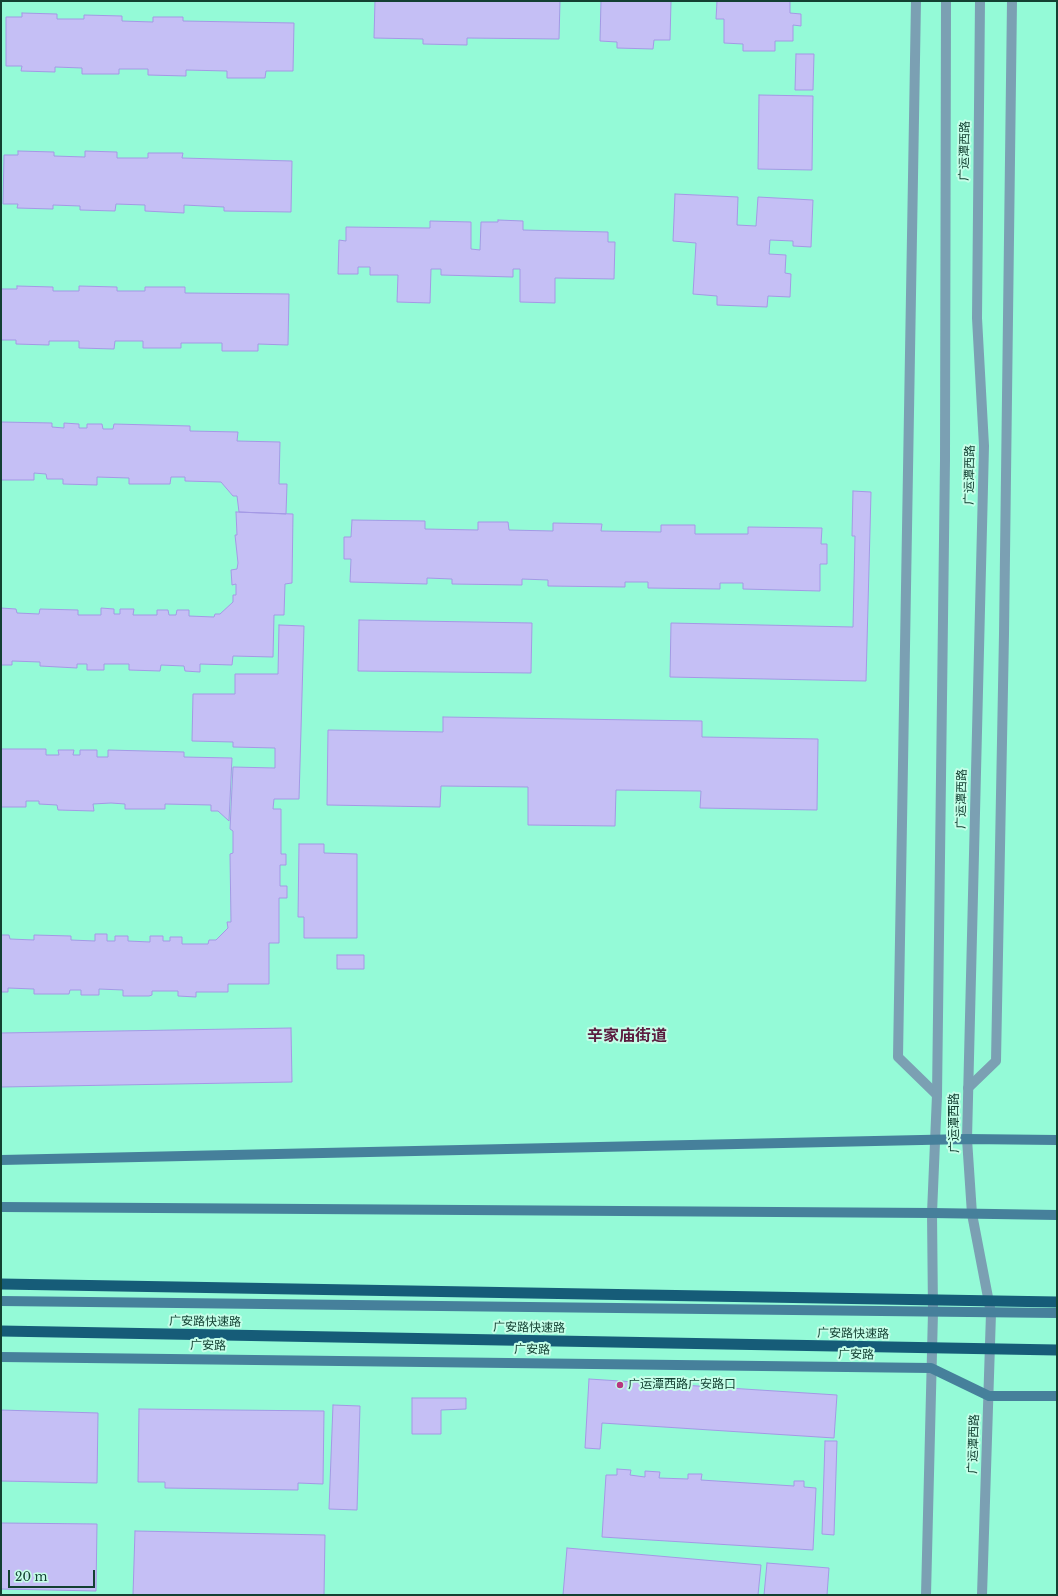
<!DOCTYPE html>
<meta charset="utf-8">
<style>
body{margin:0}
#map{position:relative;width:1058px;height:1596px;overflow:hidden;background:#94fad7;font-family:"Libre Baskerville",serif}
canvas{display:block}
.frame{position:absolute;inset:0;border:2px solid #134032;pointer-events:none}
.scale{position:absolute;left:8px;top:1570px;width:87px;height:18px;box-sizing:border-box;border:2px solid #134032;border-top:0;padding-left:5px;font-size:12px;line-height:14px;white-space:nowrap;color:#134032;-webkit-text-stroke:3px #c5fee8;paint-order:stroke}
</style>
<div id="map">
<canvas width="1058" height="1596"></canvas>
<div class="frame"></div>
<div class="scale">20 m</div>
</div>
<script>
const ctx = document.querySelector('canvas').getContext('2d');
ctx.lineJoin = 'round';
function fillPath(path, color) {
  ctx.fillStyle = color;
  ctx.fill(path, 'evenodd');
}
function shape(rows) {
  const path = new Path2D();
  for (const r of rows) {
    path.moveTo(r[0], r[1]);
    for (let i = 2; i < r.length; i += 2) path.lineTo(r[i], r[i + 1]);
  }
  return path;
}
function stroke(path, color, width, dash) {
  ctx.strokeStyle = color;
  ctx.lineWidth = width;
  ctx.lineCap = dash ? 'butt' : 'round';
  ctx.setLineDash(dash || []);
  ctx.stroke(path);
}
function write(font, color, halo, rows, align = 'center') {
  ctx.font = font + ' "Libre Baskerville","Noto Sans SC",serif';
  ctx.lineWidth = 4;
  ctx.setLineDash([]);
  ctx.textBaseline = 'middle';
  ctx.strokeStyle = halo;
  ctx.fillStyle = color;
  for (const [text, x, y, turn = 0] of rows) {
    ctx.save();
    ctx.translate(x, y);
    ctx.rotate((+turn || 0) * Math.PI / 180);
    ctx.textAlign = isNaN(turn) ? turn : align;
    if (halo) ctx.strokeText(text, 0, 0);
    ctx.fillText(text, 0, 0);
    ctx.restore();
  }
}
const building = shape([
 [375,1,560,1,559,39,467,38,467,45,423,44,423,39,374,38,375,1],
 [601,1,671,1,670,40,654,40,653,49,617,48,617,42,600,41,601,1],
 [717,1,790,1,790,13,801,14,801,26,793,25,793,41,775,41,775,51,743,51,743,44,724,43,724,19,716,19,717,1],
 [22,13,57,14,57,19,84,19,84,15,122,16,122,21,153,22,153,17,183,17,183,21,294,23,293,71,266,71,265,78,227,78,227,71,186,70,186,76,148,75,148,69,119,69,119,74,82,74,82,68,55,67,55,72,21,71,22,66,6,66,6,17,22,17,22,13],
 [796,54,814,54,813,90,795,90,796,54],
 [759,95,813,96,812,170,758,169,759,95],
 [18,151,54,152,54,156,85,157,85,151,117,152,117,158,148,158,148,153,183,153,182,158,292,161,291,212,224,211,224,207,184,205,184,213,145,211,145,205,116,204,115,211,80,210,80,206,53,205,53,209,17,208,18,204,3,204,4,155,18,155,18,151],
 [675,194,738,197,737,225,756,226,758,197,813,200,811,247,793,246,793,241,770,240,769,254,786,255,785,273,791,274,790,297,768,296,767,307,717,305,717,296,693,294,696,243,673,241,675,194],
 [498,220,523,221,523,230,608,232,608,242,615,242,614,279,555,278,555,303,520,302,520,269,513,269,513,277,441,275,441,269,431,269,430,303,397,302,398,275,370,275,370,267,358,267,358,274,338,274,339,240,346,241,346,227,430,228,430,221,471,222,471,249,480,250,481,222,498,222,498,220],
 [17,286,53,287,53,291,79,291,79,286,117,287,117,291,145,291,145,287,185,287,185,293,289,294,288,345,258,344,258,351,222,351,222,343,181,343,181,348,143,348,143,341,115,341,114,349,79,348,79,341,49,341,49,345,16,344,16,340,1,340,1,289,17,289,17,286],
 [1,422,52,423,52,427,64,428,64,423,79,424,79,428,87,428,87,424,102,424,103,429,113,429,114,424,190,426,190,431,238,432,237,441,280,442,279,484,287,484,286,514,239,512,237,496,233,496,221,482,185,481,185,477,171,477,170,484,129,484,129,478,97,477,97,485,63,484,63,479,47,479,46,474,34,473,34,480,1,480,1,422],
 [853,491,871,492,866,681,670,677,671,623,853,627,855,536,852,536,853,491],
 [236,512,293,514,292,583,285,584,284,615,274,615,273,657,233,656,232,665,200,664,200,672,185,671,184,666,161,665,160,671,129,670,129,664,104,664,104,670,87,670,87,664,77,664,77,668,40,666,40,662,12,661,12,665,1,665,1,608,16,609,17,613,39,614,40,609,78,610,78,615,101,615,101,608,114,609,114,614,120,614,120,609,134,609,133,615,157,615,157,610,168,610,169,615,176,615,177,610,189,610,189,616,214,617,215,614,220,614,233,602,233,595,236,595,236,584,232,585,231,570,237,569,238,563,235,535,237,535,236,512],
 [352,520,425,521,425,529,478,530,478,522,508,522,509,530,553,531,553,523,602,524,601,531,661,532,661,525,695,525,695,534,748,534,748,527,822,528,821,544,827,544,827,564,820,564,820,591,743,589,743,583,720,583,720,589,648,588,648,582,625,582,625,587,548,586,548,580,522,579,522,585,452,584,452,579,427,578,427,584,350,582,351,559,344,559,344,537,351,537,352,520],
 [359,620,532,623,531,673,358,671,359,620],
 [279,625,304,626,299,799,274,799,273,809,281,809,281,854,286,854,286,865,280,865,280,886,287,886,287,898,279,898,279,943,269,943,269,984,228,984,228,992,196,992,196,997,178,996,178,991,152,991,152,995,149,996,123,996,123,990,99,989,99,995,81,995,81,990,70,990,69,994,34,994,34,989,8,988,8,992,1,992,1,935,9,935,10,939,34,940,34,935,71,936,71,940,95,941,95,934,107,934,107,941,115,941,115,936,128,936,128,941,150,942,150,936,163,936,163,941,170,941,170,937,182,937,182,944,208,944,209,940,216,940,228,928,227,922,231,922,230,854,233,853,233,831,230,829,233,767,275,768,275,748,233,747,233,742,192,741,193,694,235,694,235,674,278,674,279,625],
 [443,717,702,721,702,737,818,739,817,810,700,808,701,791,616,790,615,826,528,825,528,787,441,786,440,807,327,805,328,730,443,732,443,717],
 [1,749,46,749,46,755,59,755,58,750,74,750,73,755,80,755,80,750,97,750,97,757,108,757,108,750,184,752,184,757,232,758,229,821,218,811,211,811,211,805,165,804,165,809,125,809,125,804,111,803,93,804,94,811,58,810,57,805,39,804,39,801,26,801,26,807,1,807,1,749],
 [299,844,324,844,324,853,357,854,357,938,304,938,304,917,298,917,299,844],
 [337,955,364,955,364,969,337,969,337,955],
 [291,1028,292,1082,1,1087,1,1033,291,1028],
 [589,1379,837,1395,834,1438,602,1423,600,1449,585,1448,589,1379],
 [412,1398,466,1398,466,1409,441,1410,441,1434,412,1434,412,1398],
 [333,1405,360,1406,357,1510,329,1509,333,1405],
 [139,1409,324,1411,323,1484,298,1483,298,1490,165,1488,165,1482,138,1482,139,1409],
 [1,1410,98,1413,97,1483,1,1481,1,1410],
 [825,1441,837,1441,834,1535,822,1534,825,1441],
 [617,1469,631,1470,630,1475,645,1477,645,1471,660,1472,659,1478,688,1479,688,1474,702,1474,701,1480,794,1486,794,1481,804,1481,804,1487,816,1488,813,1550,602,1537,606,1475,617,1475,617,1469],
 [1,1523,97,1524,96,1591,1,1589,1,1523],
 [135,1531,325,1535,324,1595,133,1595,135,1531],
 [567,1548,761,1565,758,1595,563,1595,567,1548],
 [767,1563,829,1568,827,1595,764,1595,767,1563]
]);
fillPath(building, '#c5bff5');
stroke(building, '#a499e5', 1);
stroke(shape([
 [916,1,898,1057,937,1095],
 [968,1088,996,1061,1004,634,1012,1]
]), '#7ba0b3', 10);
stroke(shape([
 [980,1,977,318,984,446,967,1139,972,1214,991,1313,982,1595],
 [926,1595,933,1312,932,1213,937,1095,945,460,946,1]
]), '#7ba0b3', 10);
stroke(shape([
 [1,1160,967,1139,1057,1140],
 [1,1207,932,1213,1057,1215],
 [1,1301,1057,1313],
 [1,1357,931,1368,989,1396,1057,1396]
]), '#46809b', 10);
stroke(shape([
 [1,1284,1057,1302],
 [1,1331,1057,1350]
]), '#165c78', 11);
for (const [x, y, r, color] of [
 [620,1385,4,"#b7367f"]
]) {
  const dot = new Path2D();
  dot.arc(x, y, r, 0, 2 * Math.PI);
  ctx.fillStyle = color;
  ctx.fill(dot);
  stroke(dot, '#c5fee8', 1.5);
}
write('12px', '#134032', '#c5fee8', [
 ["广运潭西路",965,151,-89],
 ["广运潭西路",970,475,-89],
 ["广运潭西路",962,799,-89],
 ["广运潭西路",955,1123,-90],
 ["广安路快速路",205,1322,1],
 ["广安路快速路",529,1328,1],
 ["广安路快速路",853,1334,1],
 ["广安路",208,1346,1],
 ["广安路",532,1350,1],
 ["广安路",856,1355,1],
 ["广运潭西路",974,1444,-88]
]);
write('12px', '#134032', '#c5fee8', [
 ["广运潭西路广安路口",628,1385]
], 'left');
write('bold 16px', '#5b1c3f', '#c5fee8', [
 ["辛家庙街道",627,1036]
]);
</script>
